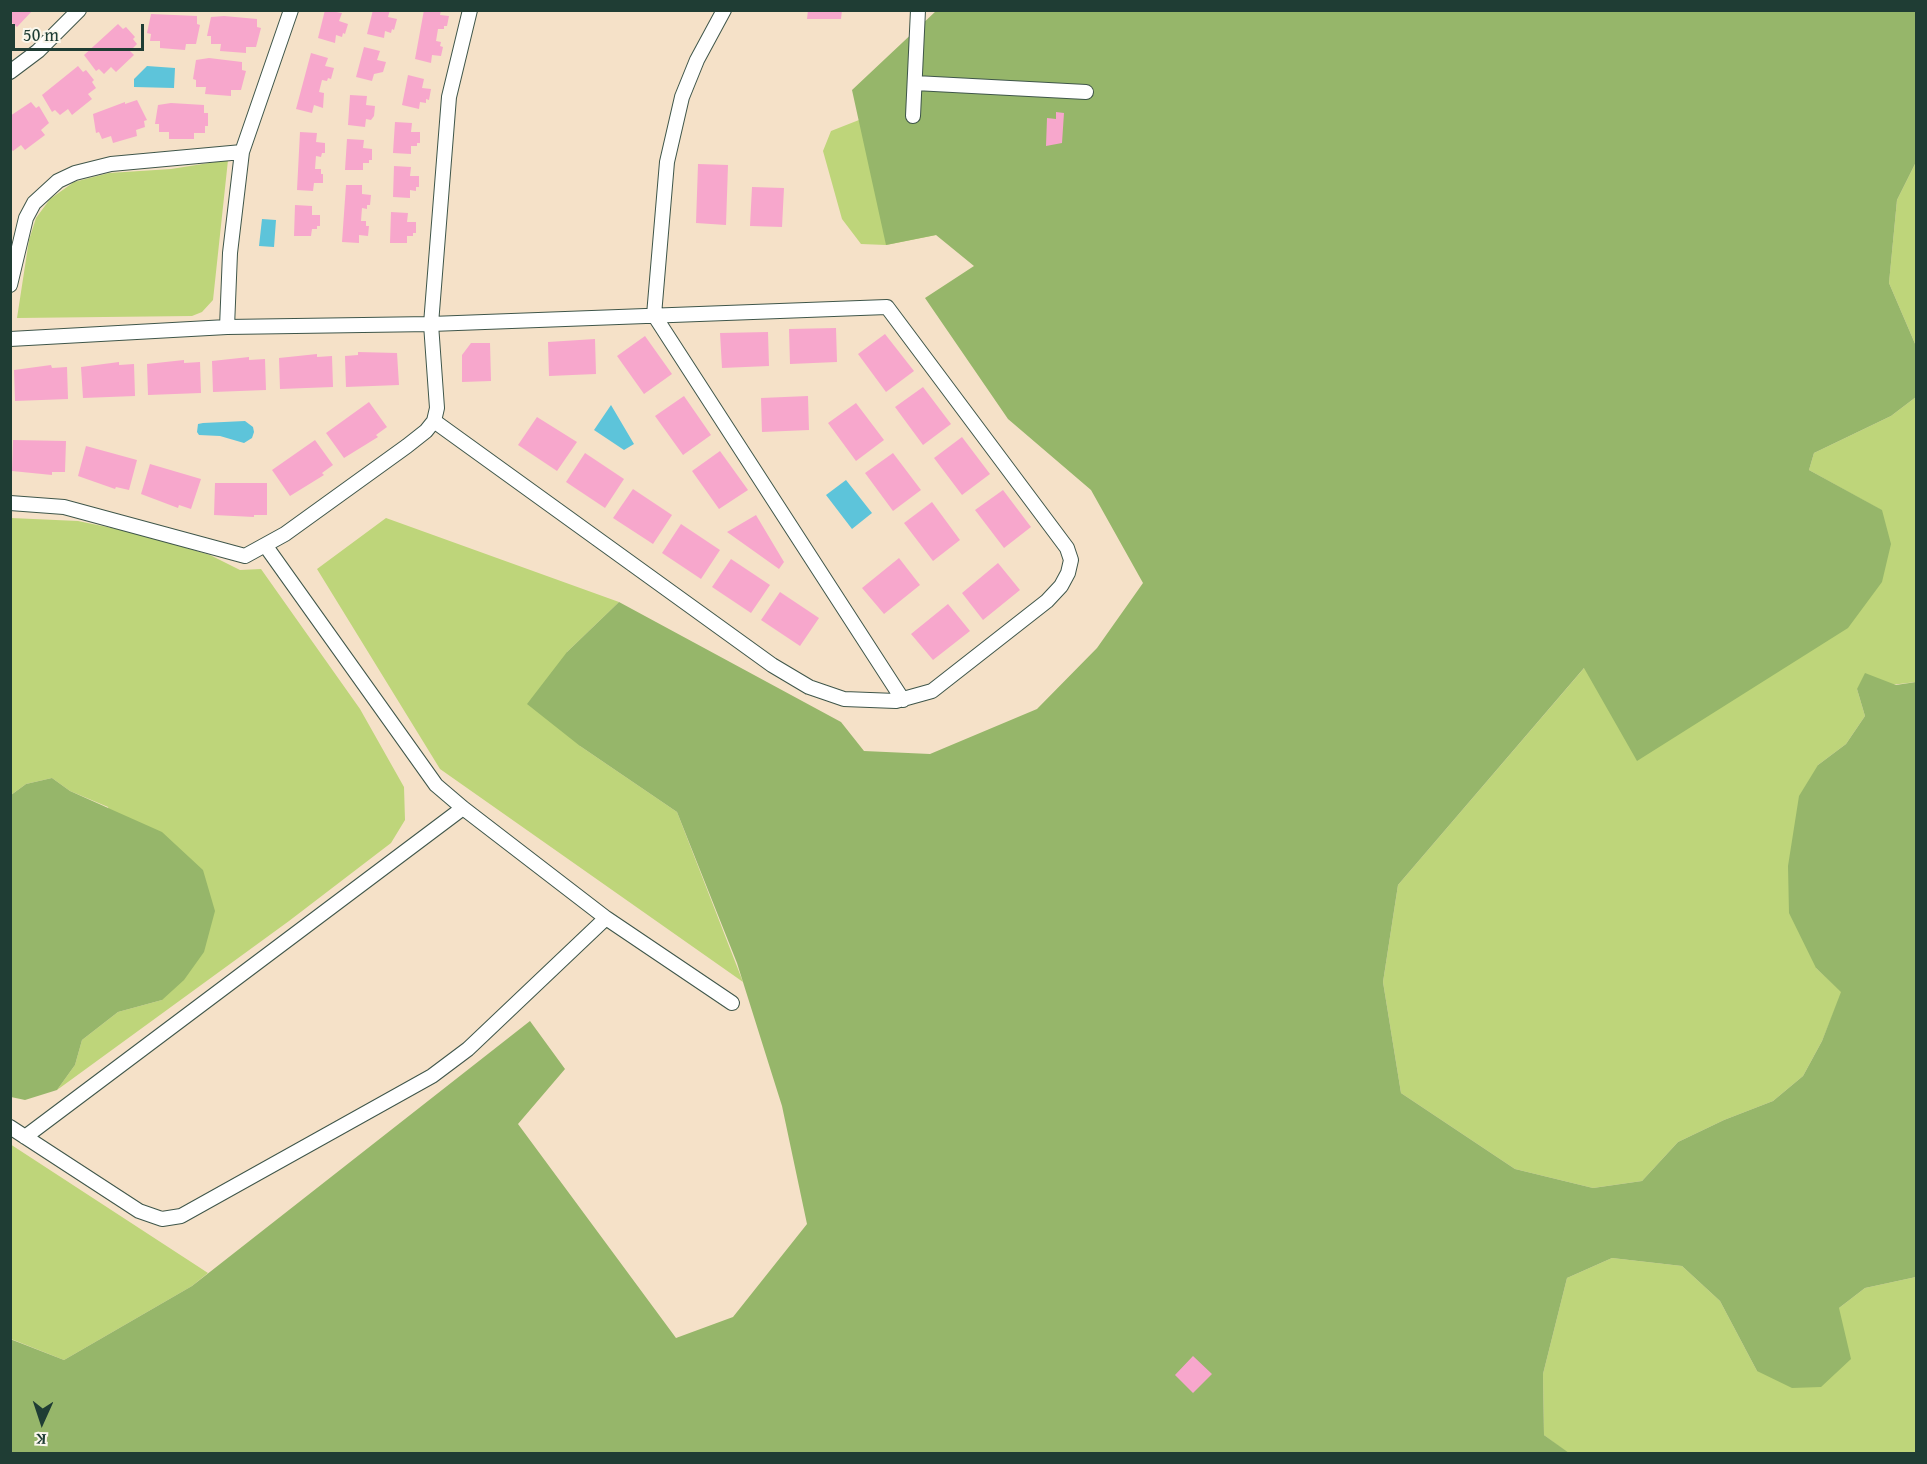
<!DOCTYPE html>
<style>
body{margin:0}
#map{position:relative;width:1927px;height:1464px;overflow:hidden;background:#f5e1c8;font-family:"Gentium Book Plus",serif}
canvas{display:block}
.frame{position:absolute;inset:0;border:12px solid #1f3d34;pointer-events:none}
.north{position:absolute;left:12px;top:1392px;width:60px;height:60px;-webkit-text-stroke:4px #fbf7ec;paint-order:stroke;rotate:183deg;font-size:16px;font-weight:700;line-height:24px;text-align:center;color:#1f3d34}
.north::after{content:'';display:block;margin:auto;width:21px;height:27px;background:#1f3d34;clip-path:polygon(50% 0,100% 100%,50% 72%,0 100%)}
.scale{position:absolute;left:12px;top:24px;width:132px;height:27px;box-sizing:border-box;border:3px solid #1f3d34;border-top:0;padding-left:8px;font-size:18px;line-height:21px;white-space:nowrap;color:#1f3d34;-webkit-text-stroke:4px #fbf7ec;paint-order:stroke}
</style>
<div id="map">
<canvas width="1927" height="1464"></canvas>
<div class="frame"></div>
<div class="north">K</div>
<div class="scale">50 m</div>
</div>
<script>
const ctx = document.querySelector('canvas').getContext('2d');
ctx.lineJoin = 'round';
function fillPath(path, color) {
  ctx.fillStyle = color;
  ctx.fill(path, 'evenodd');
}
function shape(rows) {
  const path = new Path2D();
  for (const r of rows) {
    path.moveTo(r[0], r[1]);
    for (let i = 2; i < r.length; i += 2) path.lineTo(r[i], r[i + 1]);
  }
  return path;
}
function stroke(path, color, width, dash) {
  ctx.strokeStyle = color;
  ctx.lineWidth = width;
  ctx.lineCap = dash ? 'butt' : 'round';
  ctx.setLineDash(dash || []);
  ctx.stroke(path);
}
fillPath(shape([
 [859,120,883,127,936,235,886,245,861,244,842,219,823,151,831,131],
 [228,160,213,300,202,312,192,316,17,318,29,240,36,218,50,199,74,182,109,173,171,169],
 [1916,162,1916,346,1889,283,1897,200],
 [1916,397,1916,682,1857,689,1865,716,1846,744,1818,765,1816,968,1842,992,1822,1041,1803,1076,1773,1101,1724,1120,1678,1142,1642,1181,1593,1188,1515,1169,1401,1093,1383,982,1398,885,1585,667,1881,510,1809,470,1814,453,1891,416],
 [11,518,78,521,136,533,210,555,240,570,261,569,360,709,404,787,405,820,391,843,289,921,57,1090,75,1065,82,1040,118,1012,162,1000,108,807,70,791,52,778,26,784,11,795],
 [386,518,619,602,567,652,580,746,677,812,743,982,440,769,317,569],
 [10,1144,208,1273,192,1286,64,1360,11,1339],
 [1612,1258,1682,1266,1720,1301,1757,1371,1865,1288,1916,1277,1916,1453,1569,1454,1544,1435,1543,1374,1567,1278]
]), '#bed57a');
fillPath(shape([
 [936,11,1916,11,1916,162,1897,200,1889,283,1916,346,1916,397,1891,416,1814,453,1809,470,1882,510,1891,544,1882,582,1848,628,1637,761,1584,668,1398,885,1383,982,1401,1093,1515,1169,1593,1188,1642,1181,1678,1142,1724,1120,1773,1101,1803,1076,1822,1041,1841,992,1816,968,1789,913,1788,866,1799,796,1818,765,1846,744,1865,716,1857,689,1865,673,1896,685,1916,682,1916,1277,1865,1288,1839,1308,1851,1359,1821,1387,1792,1388,1757,1371,1720,1301,1682,1266,1612,1258,1567,1278,1543,1374,1544,1435,1569,1453,11,1453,10,1339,64,1360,192,1286,530,1021,565,1069,518,1124,676,1338,733,1317,807,1224,782,1106,770,1068,737,963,677,812,580,746,527,704,567,652,619,602,841,722,864,751,930,754,1037,709,1097,648,1143,583,1091,490,1008,419,925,298,974,266,936,235,886,245,852,90],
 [52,778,70,791,162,832,203,870,215,911,204,952,184,980,162,1000,118,1012,82,1040,75,1065,57,1090,25,1100,11,1097,11,795,26,784]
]), '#96b66a');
fillPath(shape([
 [147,66,175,68,174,88,134,87,134,79],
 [262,219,276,220,274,247,259,246],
 [611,405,634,444,624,450,594,430],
 [245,421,253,427,254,432,252,438,244,443,220,436,199,435,197,432,198,424,203,423],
 [846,480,872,513,852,529,826,495]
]), '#5dc4da');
fillPath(shape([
 [10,10,33,10,17,27,10,21],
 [325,10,342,13,339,21,348,24,345,34,343,33,342,37,336,35,335,43,318,38],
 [373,10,390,10,388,17,397,19,394,30,392,29,391,33,385,31,384,38,367,34],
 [424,10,441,10,440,15,449,16,447,26,444,26,444,29,438,29,436,41,441,42,440,46,443,47,441,56,432,55,431,63,415,59],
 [808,10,842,10,841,19,807,19],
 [151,14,197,16,197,24,200,25,196,44,186,44,185,50,160,48,160,41,150,41,151,34,147,33],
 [224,16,257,19,257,27,261,28,256,47,246,47,246,53,220,51,221,44,211,44,211,36,207,36,211,17],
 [118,24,123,29,126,27,135,37,133,39,137,44,130,51,134,55,116,72,111,67,104,74,99,69,96,71,84,55],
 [364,47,380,51,377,60,386,62,383,72,374,74,372,81,356,77],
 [311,53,328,58,325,66,334,68,331,79,328,78,327,81,322,80,319,92,324,93,323,108,314,105,312,113,296,109],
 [209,58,242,62,242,70,246,71,241,90,231,90,231,96,205,94,206,87,196,87,196,80,193,79,196,60],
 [78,66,83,72,86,70,94,80,92,82,96,88,88,94,92,99,72,115,68,109,60,115,55,110,52,112,42,95],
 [408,75,424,79,422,88,431,89,429,100,426,99,426,103,420,102,419,109,402,105],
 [350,95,367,96,366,105,375,106,374,116,371,120,366,119,365,127,348,125],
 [137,100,147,120,144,121,145,127,136,130,137,136,113,143,111,136,102,139,99,132,96,133,93,114,125,102,125,104],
 [31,102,36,108,39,106,49,123,41,130,45,135,25,150,21,145,13,151,10,148,10,116],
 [171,103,204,105,204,113,208,113,208,126,205,126,205,133,194,133,194,139,169,139,169,132,159,132,159,124,155,124,158,105],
 [1056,112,1064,113,1062,143,1046,146,1047,118,1056,119],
 [395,122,412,123,411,132,420,132,420,143,417,143,417,146,411,146,411,154,393,153],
 [300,132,317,133,316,142,325,143,325,153,322,153,321,157,316,156,315,169,321,169,321,174,323,174,323,183,314,183,313,191,297,190],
 [347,139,364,140,363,148,372,149,372,160,369,160,369,163,363,163,363,170,345,170],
 [698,164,728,165,726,225,696,223],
 [394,166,411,167,410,176,419,176,419,187,416,187,416,191,410,190,410,198,393,197],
 [346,185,362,185,362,194,371,195,370,205,367,205,367,209,362,208,361,221,366,221,366,226,369,226,368,236,359,235,359,243,342,242],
 [752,187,784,188,782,227,750,226],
 [295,205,312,206,312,215,320,215,320,226,317,226,317,229,312,229,311,236,294,236],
 [391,212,408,213,407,222,416,222,416,233,413,233,413,236,407,236,407,243,390,243],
 [836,328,837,362,790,364,789,329],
 [768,332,769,366,722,368,720,333],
 [885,334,914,371,886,392,858,354],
 [645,336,672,374,644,394,617,356],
 [595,339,596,374,549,376,548,342],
 [471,343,490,343,491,381,462,382,462,355],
 [358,352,397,353,399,385,346,387,345,356,358,355],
 [317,354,317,357,332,356,333,387,280,389,279,358],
 [249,357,249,360,265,359,266,390,213,392,212,361],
 [184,360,184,363,200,362,201,393,148,395,147,364],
 [119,362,119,365,134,364,135,396,83,398,81,367],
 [51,365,52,368,67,367,68,399,15,401,14,370],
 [923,387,951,424,923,445,895,407],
 [684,396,711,435,683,455,655,416],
 [808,396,809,430,762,432,761,398],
 [369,402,387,427,376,435,378,437,344,458,326,433],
 [856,403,884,440,856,461,828,423],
 [537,417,577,442,557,471,518,445],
 [962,437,990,474,962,495,934,458],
 [13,440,66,441,65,472,52,472,52,475,12,471],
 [315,440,333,465,322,473,324,475,290,496,272,470],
 [86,446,137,460,129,490,116,487,115,489,78,476],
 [720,451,748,490,719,509,692,471],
 [585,453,624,479,605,508,566,482],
 [893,453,921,490,893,511,865,473],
 [150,464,201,479,191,509,179,505,178,508,141,494],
 [215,483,267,483,267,515,254,515,254,517,214,515],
 [633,489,672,515,653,544,613,518],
 [1003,490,1031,527,1004,548,975,510],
 [932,502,960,540,933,561,904,523],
 [756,515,784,562,779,569,727,532],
 [681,524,720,550,701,579,662,553],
 [899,558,920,585,884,614,862,588],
 [731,559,770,585,751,613,712,587],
 [998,563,1020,590,983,620,962,593],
 [780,592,819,618,800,646,761,620],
 [948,604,970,631,933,660,911,634],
 [1193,1356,1212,1374,1193,1393,1175,1375]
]), '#f7a7cc');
const minor = shape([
 [724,10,697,60,682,97,667,162,654,315,903,700],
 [10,72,38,51,79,10],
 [915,83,1086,92],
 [913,116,918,10],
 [10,285,26,218,34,203,58,181,75,173,111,164,242,152],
 [10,339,227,327],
 [434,421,772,665,809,687,844,699,896,701,932,691,1047,601,1061,586,1068,573,1071,560,1067,548,887,307,431,324,449,97,470,10],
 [10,503,64,507,245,556,285,534,407,446,426,431,434,421,437,408,431,324,227,327,230,253,242,152,291,10],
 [265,545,436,785,463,808,606,918,732,1003],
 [10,1127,139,1211,162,1219,181,1216,432,1076,468,1049,606,918],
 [25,1137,463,808]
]);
stroke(minor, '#3f564a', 16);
stroke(minor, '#fff', 14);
</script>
